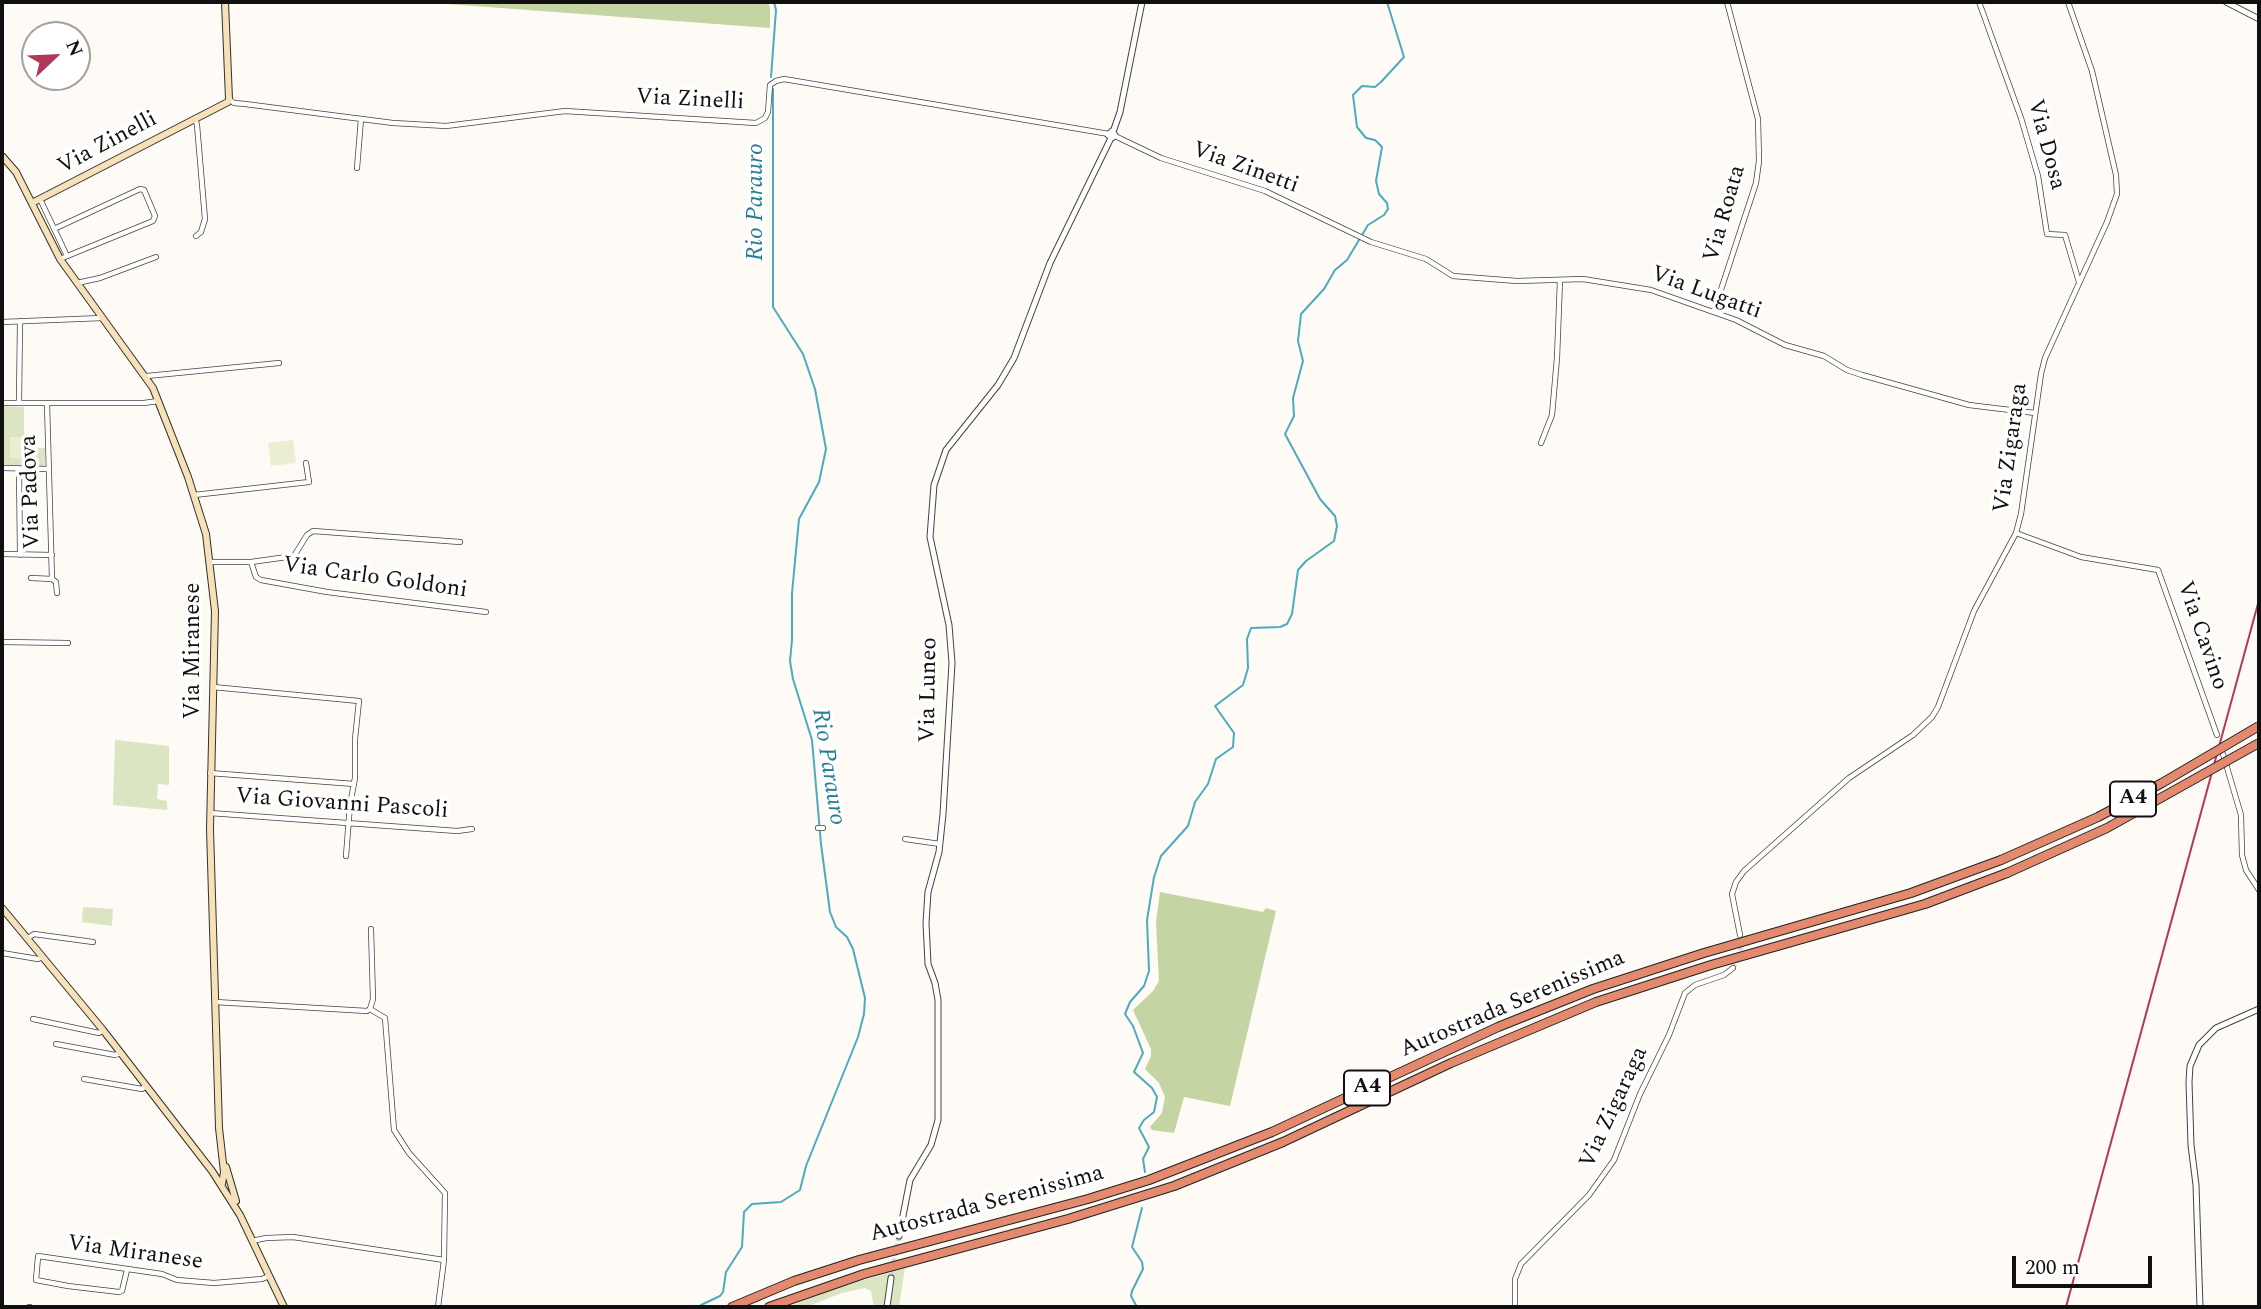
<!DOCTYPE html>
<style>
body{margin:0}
#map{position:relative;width:2261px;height:1309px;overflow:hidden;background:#fefaf5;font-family:Spectral,serif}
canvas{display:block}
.frame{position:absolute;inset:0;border:4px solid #101010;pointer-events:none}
.north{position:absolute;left:21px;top:21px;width:70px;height:70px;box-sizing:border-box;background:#fff;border:2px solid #9f9f9f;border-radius:50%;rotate:67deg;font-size:19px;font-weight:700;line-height:28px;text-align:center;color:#101010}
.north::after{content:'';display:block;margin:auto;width:24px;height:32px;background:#b13859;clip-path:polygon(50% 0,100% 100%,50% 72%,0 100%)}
.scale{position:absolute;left:2012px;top:1256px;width:140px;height:32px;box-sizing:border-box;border:4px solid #101010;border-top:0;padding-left:9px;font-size:21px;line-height:24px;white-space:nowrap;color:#101010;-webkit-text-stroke:5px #fff;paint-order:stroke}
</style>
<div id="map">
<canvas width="2261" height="1309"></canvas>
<div class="frame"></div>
<div class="north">N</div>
<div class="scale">200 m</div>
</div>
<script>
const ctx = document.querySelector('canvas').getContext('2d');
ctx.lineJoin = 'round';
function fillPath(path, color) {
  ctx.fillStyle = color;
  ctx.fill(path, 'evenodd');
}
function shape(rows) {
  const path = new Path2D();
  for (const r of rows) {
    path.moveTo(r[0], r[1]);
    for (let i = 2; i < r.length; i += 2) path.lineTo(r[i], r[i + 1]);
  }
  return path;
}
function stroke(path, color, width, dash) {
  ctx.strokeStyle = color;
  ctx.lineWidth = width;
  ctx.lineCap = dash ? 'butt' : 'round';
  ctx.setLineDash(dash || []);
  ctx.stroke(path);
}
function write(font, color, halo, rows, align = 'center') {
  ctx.font = font + ' Spectral,serif';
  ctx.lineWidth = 7;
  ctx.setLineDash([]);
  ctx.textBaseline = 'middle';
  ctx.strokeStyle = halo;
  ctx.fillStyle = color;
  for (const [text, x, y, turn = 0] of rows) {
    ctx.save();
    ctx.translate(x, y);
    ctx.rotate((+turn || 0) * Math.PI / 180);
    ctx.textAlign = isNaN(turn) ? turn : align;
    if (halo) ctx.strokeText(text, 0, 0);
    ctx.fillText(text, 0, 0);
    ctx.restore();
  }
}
fillPath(shape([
 [2,406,24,407,24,447,45,448,45,467,2,465],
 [115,740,169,746,169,785,158,784,157,799,167,801,167,810,113,805],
 [83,907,113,909,112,926,82,922],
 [905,1268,899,1307,874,1307,871,1291,865,1288,842,1293,806,1307,789,1307,823,1292]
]), '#dce5c1');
fillPath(shape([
 [236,2,768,2,770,8,770,28,447,4,236,4],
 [1160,892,1263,912,1266,908,1276,911,1230,1106,1184,1097,1174,1133,1152,1130,1150,1127,1162,1113,1165,1097,1159,1083,1145,1069,1151,1056,1151,1049,1133,1010,1153,991,1159,981,1156,922]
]), '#c4d4a2');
fillPath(shape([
 [10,437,22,437,22,458,10,458],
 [293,440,296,463,271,466,268,443]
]), '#eaeed2');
stroke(shape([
 [771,77,776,10,774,2],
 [1145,1172,1143,1159,1149,1147,1139,1128,1144,1120,1154,1112,1157,1097,1152,1088,1134,1072,1143,1053,1133,1026,1125,1014,1130,1002,1144,986,1149,971,1147,920,1154,877,1161,856,1188,826,1195,802,1208,784,1216,759,1233,747,1234,733,1215,706,1243,685,1248,668,1247,639,1251,628,1280,627,1287,624,1292,614,1298,570,1306,561,1334,541,1337,526,1335,516,1320,499,1285,434,1294,416,1293,398,1303,361,1298,341,1301,314,1324,289,1335,270,1347,260,1368,225,1384,215,1388,209,1387,203,1379,194,1376,181,1382,147,1375,140,1366,138,1357,127,1353,95,1362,86,1375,87,1381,82,1404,57,1387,2],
 [700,1307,701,1305,720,1296,723,1292,726,1272,742,1247,744,1212,752,1204,781,1202,800,1190,806,1166,858,1037,864,1014,865,998,853,949,847,937,836,927,830,912,821,844,812,740,793,679,790,661,792,640,792,593,799,519,819,482,826,449,815,389,803,354,773,307,773,89],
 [1137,1307,1131,1296,1132,1291,1143,1269,1142,1262,1132,1247,1142,1208]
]), '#4eabbe', 2);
stroke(shape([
 [1733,968,1739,959,1741,943]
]), '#dad7d3', 4.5, [4.5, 2]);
stroke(shape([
 [891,1278,899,1236]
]), '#dad7d3', 5, [5, 2.5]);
const minor = shape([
 [1979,2,2021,118,2038,176,2047,234,2065,235,2079,282],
 [229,99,234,103,245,104,393,123,446,126,565,111,756,123,765,118,768,112,770,85,776,81,784,79,1109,134],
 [195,118,197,125,205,219,201,232,196,236],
 [1115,136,1161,158,1265,191,1371,242,1426,259,1453,276,1517,281,1583,279,1651,290,1736,320,1785,345,1824,356,1847,370,1862,375,1969,405,2035,413],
 [357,168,361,119],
 [40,199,67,256],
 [54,229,140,189,144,190,155,216,153,221,60,259],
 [77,283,100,278,156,257],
 [1714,311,1756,183,1759,161,1758,119,1727,2],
 [2,322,102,318],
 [147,376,279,363],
 [2,403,144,403,158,401],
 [19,403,20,321],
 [1541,443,1552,415,1557,358,1560,280],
 [2,468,48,469],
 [19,469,20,555],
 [194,495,309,482,306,463],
 [2016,533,2081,557,2158,570,2217,735],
 [2,554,52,555],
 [211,562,251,562,294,556,307,535,313,531,460,542],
 [251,562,256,577,261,580,327,592,486,612],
 [31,578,52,579,47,404],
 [52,579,56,582,57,593],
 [2,642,68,643],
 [213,687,359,701,355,739,355,778,350,805,346,856],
 [2223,754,2241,815,2242,855,2246,870,2259,890],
 [210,773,354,784],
 [210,813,457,831,472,829],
 [818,828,823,828],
 [905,839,940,844],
 [1740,935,1732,894,1736,882,1744,871,1849,778,1913,735,1932,717,1938,707,1974,611,2016,533,2021,514,2041,374,2045,358,2107,222,2117,194,2116,175,2092,71,2068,2],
 [28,938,34,934,93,942],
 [2,953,38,959,43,957],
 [215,1002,367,1011,370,1009,373,999,371,929],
 [370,1009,385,1018,394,1130,409,1153,445,1193,444,1260,438,1307],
 [33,1019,99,1033,103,1030],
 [56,1044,115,1055,121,1053],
 [84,1079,142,1089,146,1086],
 [252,1241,266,1238,293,1237,444,1260],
 [38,1256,162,1274,177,1280,214,1283,262,1279,269,1276],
 [38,1257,36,1280,68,1286,119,1292,122,1291,127,1270],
 [29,1307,30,1307],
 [1515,1307,1515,1279,1521,1264,1589,1195,1614,1160,1640,1094,1669,1035,1685,993,1695,985,1724,975,1733,968]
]);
const tertiary = shape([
 [2226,2,2259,19],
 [1112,131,1115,135,1112,138,1108,135,1112,131],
 [1113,132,1120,112,1142,2],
 [899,1236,910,1180,931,1145,938,1120,938,1000,935,983,928,964,926,923,928,892,939,852,943,814,952,663,949,625,930,537,934,485,946,450,998,385,1014,358,1050,263,1111,138],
 [887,1307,891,1278],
 [2200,1307,2196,1185,2191,1145,2189,1082,2190,1066,2199,1045,2216,1028,2259,1009]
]);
const secondary = shape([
 [2,156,16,172,60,259,153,388,188,477,206,534,215,611,210,829,219,1128,224,1172,222,1184],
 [32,203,228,102,229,99,225,2],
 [2,908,103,1030,212,1171,240,1215,284,1307],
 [226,1167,236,1201]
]);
const motorway = shape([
 [732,1307,794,1281,859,1260,1088,1199,1149,1180,1272,1132,1498,1027,1593,989,1704,953,1911,893,2001,860],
 [769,1307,864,1274,1068,1219,1174,1186,1283,1142,1451,1063,1596,1002,1711,965,1925,904,2007,873]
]);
stroke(minor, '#434343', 6);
stroke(tertiary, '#434343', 7);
stroke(secondary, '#323232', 8);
stroke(motorway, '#212121', 10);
stroke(minor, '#fff', 4.5);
stroke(tertiary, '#fff', 5);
stroke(secondary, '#f6e1b8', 6);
stroke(motorway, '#e3896d', 8);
stroke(shape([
 [2066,1307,2259,600]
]), '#b13859', 2);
const motorwayBridge = shape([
 [2001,860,2098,817,2162,783,2259,726],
 [2007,873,2107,828,2259,743]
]);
stroke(motorwayBridge, '#212121', 10, []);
stroke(motorwayBridge, '#e3896d', 8);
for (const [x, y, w] of [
 [2133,799,46],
 [1367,1088,46]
]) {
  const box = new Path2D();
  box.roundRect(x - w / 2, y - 17.5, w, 35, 5);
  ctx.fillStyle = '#fff';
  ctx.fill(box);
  stroke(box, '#101010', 2);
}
write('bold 21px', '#101010', null, [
 ["A4",2133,799],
 ["A4",1367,1088]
]);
write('23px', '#101010', '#fff', [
 ["Via Zinelli",690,101,3],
 ["Via Zinelli",108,144,-28],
 ["Via Dosa",2045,145,75],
 ["Via Zinetti",1245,169,20],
 ["Via Roata",1726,214,-74],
 ["Via Lugatti",1706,294,20],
 ["Via Zigaraga",2012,448,-82],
 ["Via Padova",32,492,-92],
 ["Via Carlo Goldoni",375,579,8],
 ["Via Cavino",2201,636,71],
 ["Via Miranese",194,651,-90],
 ["Via Luneo",930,690,-89],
 ["Via Giovanni Pascoli",342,805,4],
 ["Autostrada Serenissima",1513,1005,-23],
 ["Via Zigaraga",1615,1108,-65],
 ["Autostrada Serenissima",987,1205,-15],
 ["Via Miranese",135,1254,8]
]);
write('italic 24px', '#277d95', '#fff', [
 ["Rio Parauro",757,202,-90],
 ["Rio Parauro",827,767,81]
]);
</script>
